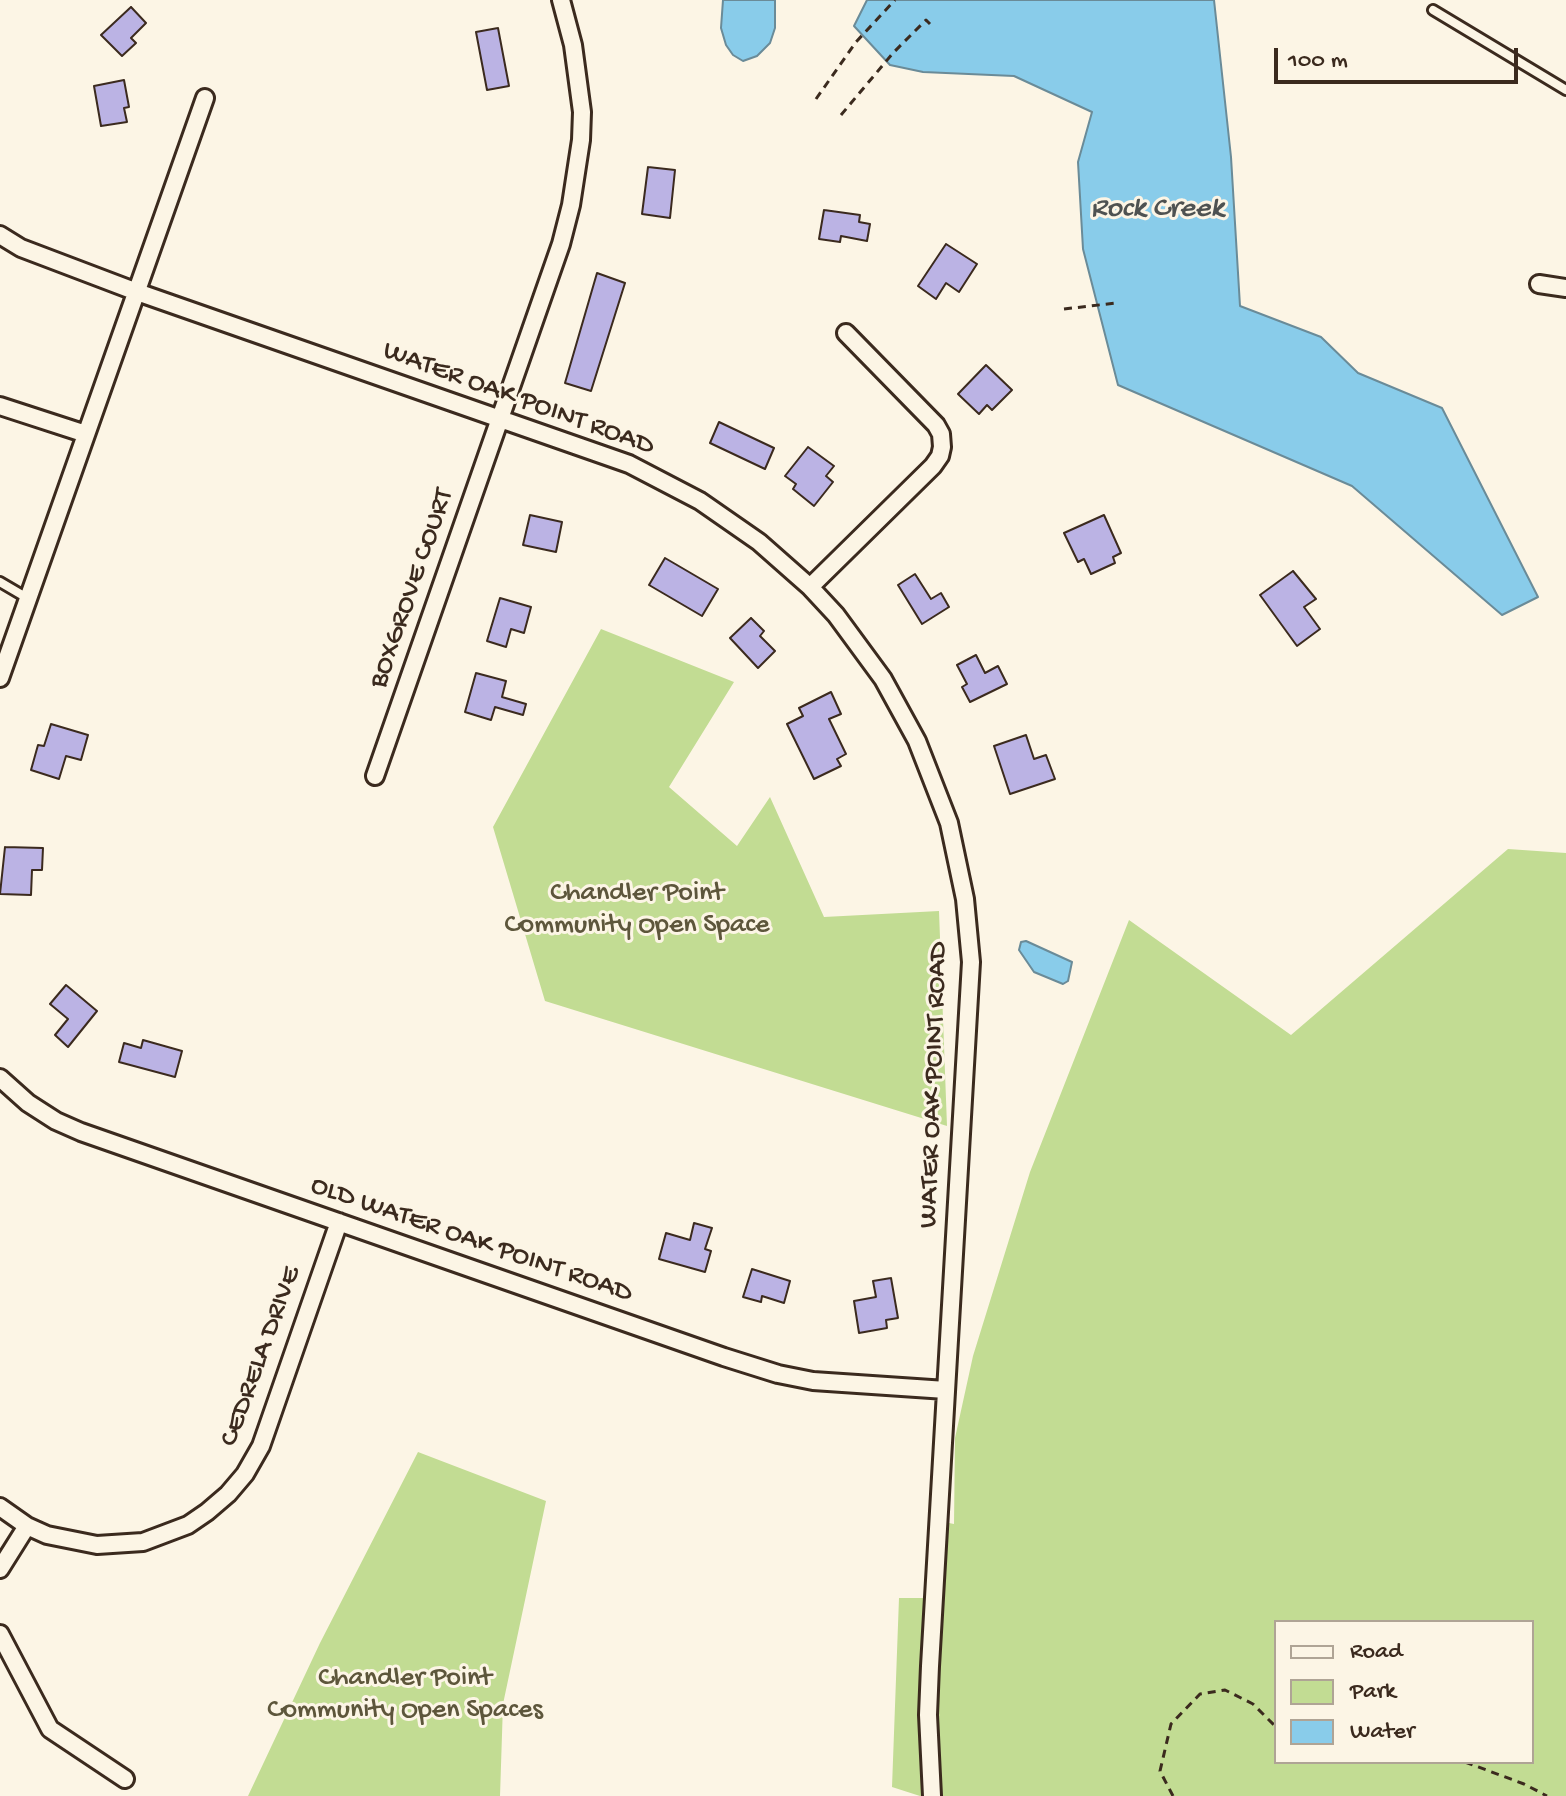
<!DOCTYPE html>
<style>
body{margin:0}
#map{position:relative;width:1566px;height:1796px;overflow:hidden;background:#fcf5e5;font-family:"Gochi Hand",sans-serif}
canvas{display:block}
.legend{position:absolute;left:1274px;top:1620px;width:260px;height:144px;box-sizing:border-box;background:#fcf5e5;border:2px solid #afa495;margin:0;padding:10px 14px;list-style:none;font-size:24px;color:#3b2a1e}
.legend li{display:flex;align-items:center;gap:16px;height:40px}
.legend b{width:40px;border:2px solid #afa495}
.scale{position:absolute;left:1274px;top:48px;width:244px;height:36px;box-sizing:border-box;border:4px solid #3b2a1e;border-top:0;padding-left:10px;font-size:24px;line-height:28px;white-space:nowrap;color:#3b2a1e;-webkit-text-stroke:6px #fcf5e5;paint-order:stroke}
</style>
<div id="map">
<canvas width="1566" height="1796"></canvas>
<ul class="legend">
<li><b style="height:10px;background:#fcf5e5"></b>Road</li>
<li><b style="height:22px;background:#c2dc93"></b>Park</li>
<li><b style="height:22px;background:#89ccea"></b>Water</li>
</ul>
<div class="scale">100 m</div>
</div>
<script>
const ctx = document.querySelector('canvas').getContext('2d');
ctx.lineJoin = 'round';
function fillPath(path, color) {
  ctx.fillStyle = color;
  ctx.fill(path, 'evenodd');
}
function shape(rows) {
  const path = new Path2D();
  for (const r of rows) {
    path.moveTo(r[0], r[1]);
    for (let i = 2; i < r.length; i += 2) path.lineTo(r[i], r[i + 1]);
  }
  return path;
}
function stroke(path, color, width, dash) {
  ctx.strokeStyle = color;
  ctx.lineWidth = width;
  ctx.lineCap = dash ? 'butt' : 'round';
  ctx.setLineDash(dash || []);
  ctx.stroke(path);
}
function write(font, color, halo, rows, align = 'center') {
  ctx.font = font + ' "Gochi Hand",sans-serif';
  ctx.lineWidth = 6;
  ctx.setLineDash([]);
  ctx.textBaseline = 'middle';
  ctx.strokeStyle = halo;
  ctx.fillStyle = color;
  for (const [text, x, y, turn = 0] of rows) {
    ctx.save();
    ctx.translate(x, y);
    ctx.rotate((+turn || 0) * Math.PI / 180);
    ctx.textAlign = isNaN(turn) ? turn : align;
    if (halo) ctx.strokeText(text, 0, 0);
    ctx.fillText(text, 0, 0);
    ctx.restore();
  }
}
fillPath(shape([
 [601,629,734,682,669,787,737,846,770,797,824,917,939,911,947,1126,545,1001,493,827],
 [1508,849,1566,853,1566,1796,920,1796,892,1787,899,1598,932,1598,939,1521,954,1524,955,1438,973,1356,1030,1172,1129,920,1291,1035],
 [1276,1622,1532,1622,1532,1762,1276,1762],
 [418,1452,546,1501,503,1704,500,1796,248,1796,320,1643]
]), '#c2dc93');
const water = shape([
 [723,0,775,0,775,28,770,43,757,56,743,61,733,55,726,45,721,28,723,0],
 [867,0,1214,0,1231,157,1240,306,1321,337,1358,373,1442,408,1538,597,1502,615,1352,486,1118,385,1083,249,1078,162,1092,112,1014,76,923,72,890,65,854,26,867,0],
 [1026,941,1072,962,1068,981,1063,984,1034,972,1019,950,1021,942,1026,941]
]);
fillPath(water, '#89ccea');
stroke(water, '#6a8b98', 2);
const building = shape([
 [131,7,146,23,131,38,136,43,122,56,101,35,131,7],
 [498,28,509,86,487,90,476,32,498,28],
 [124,80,129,107,124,108,127,122,101,126,94,86,124,80],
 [648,167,675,170,670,218,642,214,648,167],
 [824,210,860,215,859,222,870,224,867,241,841,236,840,242,819,239,824,210],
 [946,244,977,264,959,292,946,283,936,299,918,286,946,244],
 [597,273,625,283,591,391,565,383,597,273],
 [986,365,1012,390,992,410,987,405,979,414,958,394,986,365],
 [719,422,774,448,765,469,710,443,719,422],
 [808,447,834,466,826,476,833,482,814,506,793,489,796,484,785,476,808,447],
 [530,515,562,522,556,552,523,545,530,515],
 [1104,515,1121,553,1113,557,1115,563,1091,574,1084,559,1078,562,1064,533,1104,515],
 [665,558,718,589,702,616,649,585,665,558],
 [1293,571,1316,599,1304,607,1320,629,1297,646,1260,595,1293,571],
 [915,574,931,599,941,593,949,607,922,624,898,585,915,574],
 [500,598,531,607,524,633,511,629,506,647,487,641,500,598],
 [751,618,764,631,760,636,775,651,758,668,730,638,751,618],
 [976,655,985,673,998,666,1007,684,970,702,962,687,967,684,957,665,976,655],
 [476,673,506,681,502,697,526,704,523,715,495,707,491,720,465,712,476,673],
 [831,692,841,714,829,719,846,754,837,759,841,766,814,779,787,724,803,716,799,708,831,692],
 [51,724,88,735,81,760,66,756,59,779,31,770,38,745,44,746,51,724],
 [1026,735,1034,759,1046,755,1055,779,1010,794,994,746,1026,735],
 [5,847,43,848,42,870,32,870,31,895,0,894,5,847],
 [66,985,97,1011,68,1047,55,1035,68,1019,50,1004,66,985],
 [143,1040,182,1051,175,1077,119,1062,124,1043,141,1048,143,1040],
 [694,1223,712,1228,705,1249,711,1251,705,1272,659,1259,666,1233,690,1240,694,1223],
 [752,1269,790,1281,784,1303,762,1296,761,1302,743,1297,752,1269],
 [891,1278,898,1318,886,1320,887,1328,859,1333,854,1301,876,1297,873,1281,891,1278]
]);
fillPath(building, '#bbb3e4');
stroke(building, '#3b2a1e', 2);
const lane = shape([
 [1433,10,1566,90],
 [0,582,29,599]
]);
const street = shape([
 [0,235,21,248,137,292,629,464,700,501,759,542,810,587,836,615,883,679,917,741,949,823,965,899,971,962,930,1666,928,1715,932,1796],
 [1539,284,1566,288],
 [0,406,86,434],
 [810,587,933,466,940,456,942,447,941,434,936,425,846,333],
 [0,678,205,98],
 [375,776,561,244,571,205,581,140,582,112,573,45,561,0],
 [0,1078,28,1103,56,1121,81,1132,724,1357,778,1374,813,1381,946,1390],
 [0,1507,27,1526,47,1535,97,1545,143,1542,188,1525,207,1512,228,1494,245,1474,261,1446,339,1222],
 [0,1569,27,1526],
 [0,1634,50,1729,125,1779]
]);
stroke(lane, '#3b2a1e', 14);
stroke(street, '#3b2a1e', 22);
stroke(shape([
 [816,99,856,42,895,0],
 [841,115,893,53,926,20,930,24],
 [1064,309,1116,303],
 [1465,1762,1524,1784,1547,1796],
 [1173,1796,1160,1771,1171,1724,1200,1694,1225,1690,1253,1704,1276,1727]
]), '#3b2a1e', 3, [8, 6]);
stroke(lane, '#fcf5e5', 8);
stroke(street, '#fcf5e5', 16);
write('28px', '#3b2a1e', '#fcf5e5', [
 ["WATER OAK POINT ROAD",518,400,20],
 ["BOXGROVE COURT",413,589,-71],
 ["WATER OAK POINT ROAD",935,1085,-88],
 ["OLD WATER OAK POINT ROAD",471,1241,19],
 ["CEDRELA DRIVE",262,1357,-70]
]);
write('28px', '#5d563b', '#fcf5e5', [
 ["Chandler Point",637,895],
 ["Community Open Space",637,927],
 ["Chandler Point",405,1680],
 ["Community Open Spaces",405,1712]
]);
write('italic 30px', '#4e5251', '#fcf5e5', [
 ["Rock Creek",1157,210]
]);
</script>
